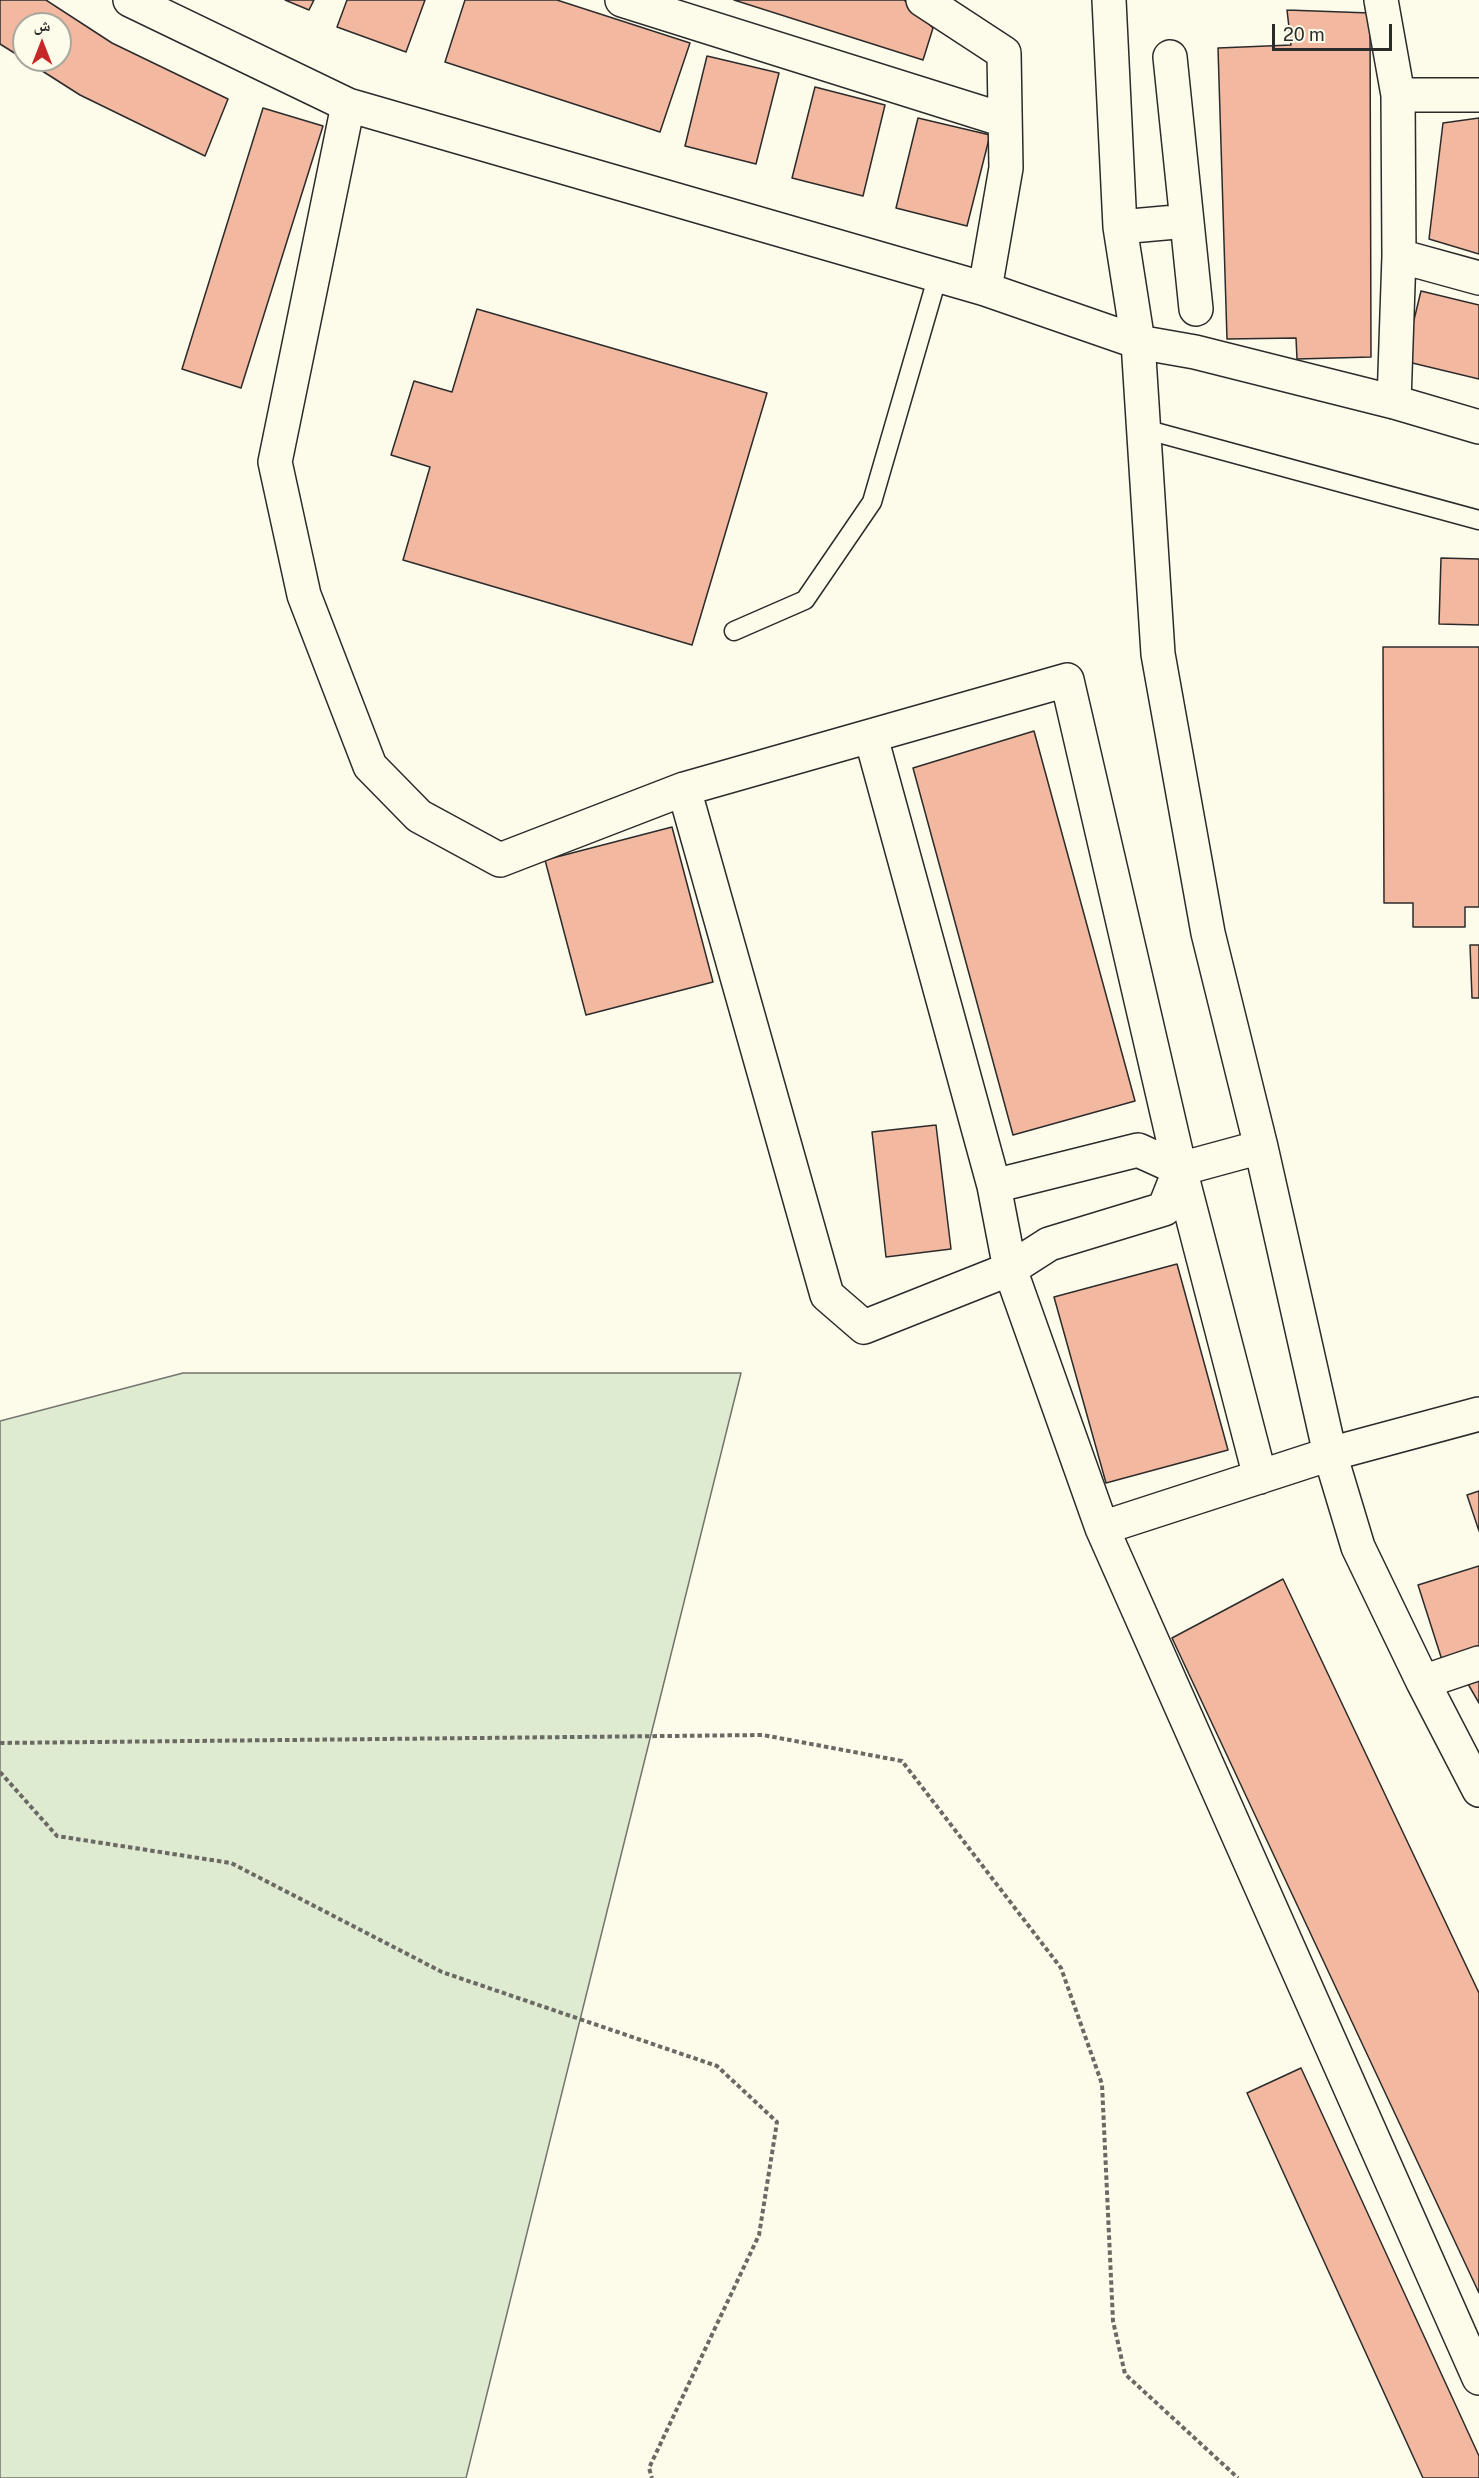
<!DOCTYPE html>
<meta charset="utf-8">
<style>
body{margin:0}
#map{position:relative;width:1479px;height:2478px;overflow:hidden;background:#fdfbea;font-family:"Public Sans","Noto Naskh Arabic",sans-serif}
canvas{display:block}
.north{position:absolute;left:12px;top:12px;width:60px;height:60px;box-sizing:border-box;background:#fdfbea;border:2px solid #a9a89e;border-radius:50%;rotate:0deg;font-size:16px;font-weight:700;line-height:24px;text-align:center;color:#2b2b2b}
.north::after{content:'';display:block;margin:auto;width:21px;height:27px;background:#c62828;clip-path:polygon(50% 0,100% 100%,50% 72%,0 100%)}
.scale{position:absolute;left:1272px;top:24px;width:120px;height:27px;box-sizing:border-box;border:3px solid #2b2b2b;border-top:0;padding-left:8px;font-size:18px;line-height:21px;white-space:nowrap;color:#2b2b2b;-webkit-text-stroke:4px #fdfbea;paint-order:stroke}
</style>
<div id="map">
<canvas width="1479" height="2478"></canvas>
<div class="north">ش</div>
<div class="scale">20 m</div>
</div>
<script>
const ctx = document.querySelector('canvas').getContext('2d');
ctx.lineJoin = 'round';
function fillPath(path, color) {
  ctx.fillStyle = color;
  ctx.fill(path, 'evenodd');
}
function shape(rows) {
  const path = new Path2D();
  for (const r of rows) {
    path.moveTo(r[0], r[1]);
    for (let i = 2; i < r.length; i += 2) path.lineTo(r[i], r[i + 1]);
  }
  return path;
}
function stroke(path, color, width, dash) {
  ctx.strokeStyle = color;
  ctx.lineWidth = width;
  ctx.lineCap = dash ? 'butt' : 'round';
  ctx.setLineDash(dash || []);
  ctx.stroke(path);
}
const green = shape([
 [183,1373,741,1373,466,2478,0,2478,0,1421,183,1373]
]);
fillPath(green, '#deebd1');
stroke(green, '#74746e', 1.5);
const building = shape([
 [0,0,46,0,112,43,228,99,205,156,80,95,25,60,60,60,60,24,24,24,24,59,0,44,0,0],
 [285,0,314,0,309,10,285,0],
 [347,0,425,0,406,52,337,27,347,0],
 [465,0,557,0,690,43,660,132,445,62,465,0],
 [734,0,904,0,933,28,923,60,734,0],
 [1287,10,1370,13,1371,357,1297,359,1296,338,1227,339,1218,48,1291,45,1287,10],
 [707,56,779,73,756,164,685,146,707,56],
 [815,87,885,105,863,196,792,178,815,87],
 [263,108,323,126,241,388,182,369,263,108],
 [918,118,990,135,967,226,896,208,918,118],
 [1479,118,1479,254,1429,239,1443,123,1479,118],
 [1421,291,1479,305,1479,379,1404,361,1421,291],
 [477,309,767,393,692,645,403,560,430,467,391,455,414,381,452,392,477,309],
 [1441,558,1479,559,1479,625,1439,624,1441,558],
 [1383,647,1479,647,1479,907,1465,907,1465,927,1413,927,1413,903,1384,903,1383,647],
 [1034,731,1135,1101,1013,1135,913,768,1034,731],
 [672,827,713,982,586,1015,545,860,672,827],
 [1470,945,1479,945,1479,998,1472,998,1470,945],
 [936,1125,951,1249,886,1257,872,1132,936,1125],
 [1177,1264,1228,1450,1106,1483,1054,1297,1177,1264],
 [1479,1491,1479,1531,1467,1495,1479,1491],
 [1479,1566,1479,1648,1442,1660,1418,1585,1479,1566],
 [1283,1579,1479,1993,1479,2293,1172,1638,1283,1579],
 [1479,1681,1479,1703,1468,1684,1479,1681],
 [1301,2068,1479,2456,1479,2478,1423,2478,1247,2093,1301,2068]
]);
fillPath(building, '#f2b8a0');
stroke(building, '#2b2b2b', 1.5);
const service = shape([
 [1144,429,1479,520],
 [734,631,805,600,872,502,938,275]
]);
const minor = shape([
 [130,0,348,105,985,289,1138,342,1195,352,1394,402,1479,427],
 [622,0,1004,120],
 [923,0,1004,53,1006,168,985,289],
 [1109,0,1120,227,1138,342,1158,654,1208,933,1261,1147,1330,1454,1358,1547,1423,1682,1479,1790],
 [1381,0,1398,95,1399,256,1394,402],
 [1170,57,1196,309],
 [1398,95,1479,95],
 [348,105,275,462,304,595,370,766,419,816,500,860,684,789,1067,680,1180,1169,1260,1477],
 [1120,227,1187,221],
 [1399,256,1479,278],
 [871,737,994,1186,1010,1269,1102,1528,1479,2378],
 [684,789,827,1295,864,1327,1010,1269,1049,1244,1164,1209,1180,1169],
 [994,1186,1138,1150,1180,1169,1261,1147],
 [1102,1528,1330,1454,1479,1414],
 [1423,1682,1479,1663]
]);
stroke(service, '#2b2b2b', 21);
stroke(minor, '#2b2b2b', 36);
stroke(shape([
 [0,1743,763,1735,902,1761,1061,1968,1102,2084,1113,2321,1125,2374,1238,2478],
 [0,1772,57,1836,231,1863,442,1972,717,2066,777,2122,759,2235,649,2468,652,2478]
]), '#6a6964', 4, [4.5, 3]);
stroke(service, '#fdfbea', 18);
stroke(minor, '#fdfbea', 33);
</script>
